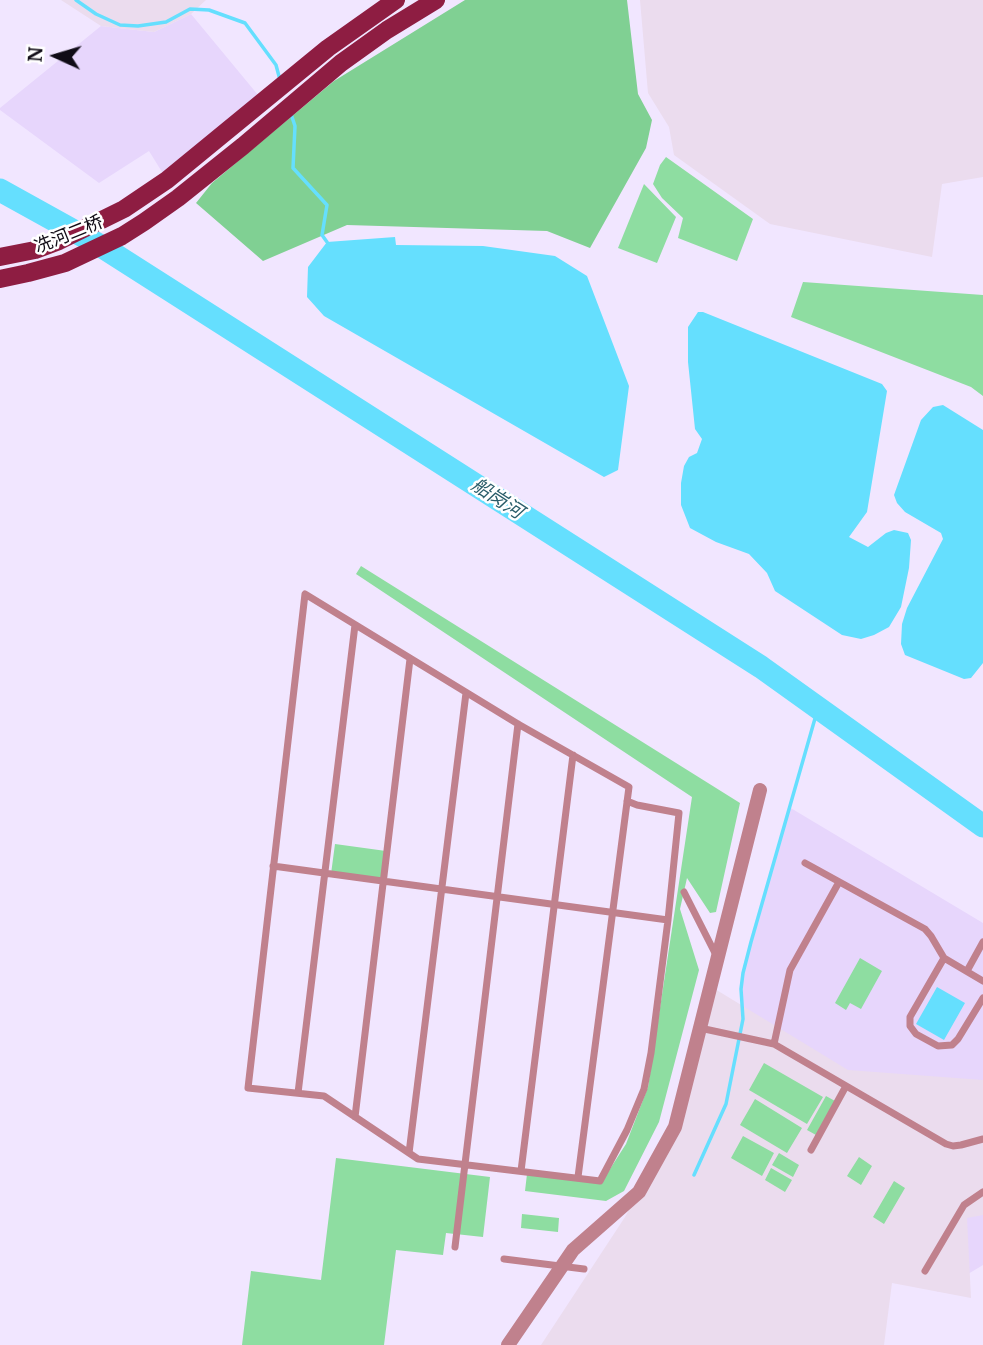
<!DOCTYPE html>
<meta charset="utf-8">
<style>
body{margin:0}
#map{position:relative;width:983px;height:1345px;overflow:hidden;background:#f1e6ff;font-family:Merriweather,serif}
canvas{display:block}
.north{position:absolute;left:21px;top:21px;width:70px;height:70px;-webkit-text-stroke:5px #fff;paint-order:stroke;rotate:274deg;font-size:19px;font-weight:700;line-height:28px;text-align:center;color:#100c16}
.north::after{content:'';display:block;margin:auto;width:24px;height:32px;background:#100c16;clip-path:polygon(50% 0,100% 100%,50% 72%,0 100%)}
</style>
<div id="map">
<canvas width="983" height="1345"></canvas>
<div class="north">N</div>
</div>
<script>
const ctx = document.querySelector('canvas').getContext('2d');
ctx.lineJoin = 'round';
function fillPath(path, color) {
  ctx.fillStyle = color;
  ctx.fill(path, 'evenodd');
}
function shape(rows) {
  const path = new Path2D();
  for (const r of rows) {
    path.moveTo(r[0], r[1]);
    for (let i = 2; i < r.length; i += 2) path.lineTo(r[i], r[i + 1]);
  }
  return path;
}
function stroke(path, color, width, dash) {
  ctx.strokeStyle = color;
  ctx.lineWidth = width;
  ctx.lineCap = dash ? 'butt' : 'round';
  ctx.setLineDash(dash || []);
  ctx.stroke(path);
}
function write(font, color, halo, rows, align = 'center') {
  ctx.font = font + ' Merriweather,"Noto Sans SC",serif';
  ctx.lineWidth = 5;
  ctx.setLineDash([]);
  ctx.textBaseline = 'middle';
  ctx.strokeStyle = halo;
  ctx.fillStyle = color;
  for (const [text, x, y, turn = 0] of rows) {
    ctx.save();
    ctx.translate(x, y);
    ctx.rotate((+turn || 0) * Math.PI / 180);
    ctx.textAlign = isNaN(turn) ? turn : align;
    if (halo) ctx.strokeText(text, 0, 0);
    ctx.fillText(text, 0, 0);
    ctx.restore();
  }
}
fillPath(shape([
 [191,14,263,101,167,180,149,151,99,183,0,110,0,108,101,26,154,32],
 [789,807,983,923,983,1265,938,1292,743,1019,741,989,743,973,751,942]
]), '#e7d6fc');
fillPath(shape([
 [61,0,206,0,191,14,154,32,101,26],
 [640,0,983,0,983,177,942,184,932,257,770,224,674,155,669,127,648,93],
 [710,986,848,1070,983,1080,983,1215,967,1218,971,1298,892,1283,884,1345,541,1345,625,1217,675,1127]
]), '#ebdcee');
fillPath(shape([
 [666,157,753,219,737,261,678,238,683,218,662,198,653,184,660,165],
 [644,184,676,217,657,263,618,248],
 [803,282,983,295,983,396,971,387,791,317],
 [361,566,740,803,716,912,710,913,687,878,680,909,699,970,659,1122,624,1191,606,1201,525,1191,527,1174,601,1183,626,1144,648,1087,692,797,356,574],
 [335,844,386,851,382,881,331,874],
 [860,958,882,971,861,1009,850,1003,846,1010,835,1003],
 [764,1063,823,1097,807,1124,749,1090],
 [826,1096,835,1101,816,1135,807,1130],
 [755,1099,802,1128,787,1153,740,1125],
 [743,1136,774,1153,762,1176,731,1158],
 [779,1153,799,1165,793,1177,772,1165],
 [859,1157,872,1166,861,1185,847,1176],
 [336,1158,490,1177,483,1237,446,1233,443,1255,396,1250,384,1345,242,1345,251,1271,321,1280],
 [771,1168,792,1180,785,1192,765,1180],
 [894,1181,905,1188,884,1224,873,1217],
 [522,1214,559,1218,558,1232,521,1228]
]), '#8edda1');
fillPath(shape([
 [465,0,627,0,638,94,652,120,646,148,590,248,547,231,347,225,263,261,196,203,212,183,334,81]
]), '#80d093');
fillPath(shape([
 [395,237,396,245,483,246,555,256,587,276,629,386,618,470,604,477,324,316,307,297,308,267,327,242],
 [698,312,703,312,882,384,887,391,867,512,849,537,868,547,886,533,894,530,908,533,911,540,909,568,901,607,889,627,874,635,861,639,842,635,775,591,767,573,749,554,716,542,690,528,681,505,681,483,684,466,689,457,697,453,702,439,695,429,688,362,688,327],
 [943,405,983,430,983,663,971,678,964,679,905,655,901,644,902,624,907,608,943,539,941,533,905,512,897,503,894,495,921,420,933,407],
 [937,987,965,1003,944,1040,916,1024]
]), '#65dffe');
stroke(shape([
 [76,0,96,14,120,25,138,26,166,22,190,9,209,10,245,23,276,65,280,80],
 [291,114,295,126,293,168,327,205,322,235,327,242],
 [694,1175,726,1104,743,1019,741,989,743,973,751,942,818,708]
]), '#65dffe', 3.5);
stroke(shape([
 [0,190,101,246,761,667,983,826]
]), '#65dffe', 23);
stroke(shape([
 [805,863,925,929,931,936,944,958,983,981],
 [273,866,668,920],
 [684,892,717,957],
 [944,958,910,1017,910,1026,916,1034,938,1046,952,1045,958,1039,983,998],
 [967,971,983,942],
 [700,1028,774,1044,946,1144,953,1146,961,1145,983,1139],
 [774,1044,790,970,839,882],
 [298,1093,355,625],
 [355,1117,410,659],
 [811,1150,846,1086],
 [409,1153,466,693],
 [521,1171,573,755],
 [578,1177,629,787,518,724,305,594,248,1088,324,1096,418,1159,600,1181,627,1130,644,1089,651,1053,668,920,679,813,637,805,627,801],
 [455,1247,518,724],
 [504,1259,584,1269],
 [925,1271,964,1205,983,1192]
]), '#c0818d', 7);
stroke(shape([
 [508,1345,573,1250,639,1192,675,1127,760,790]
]), '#c0818d', 14);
stroke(shape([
 [0,257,35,250,59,241,124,209,167,180,328,48,396,0],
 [0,279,28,273,65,263,122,236,144,222,178,198,243,146,341,63,387,30,436,0]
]), '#8e1d42', 18);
write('18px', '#100c16', '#fff', [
 ["冼河二桥",69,235,-22]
]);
write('italic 19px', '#2a5d6a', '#fff', [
 ["船岗河",497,499,33]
]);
</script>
